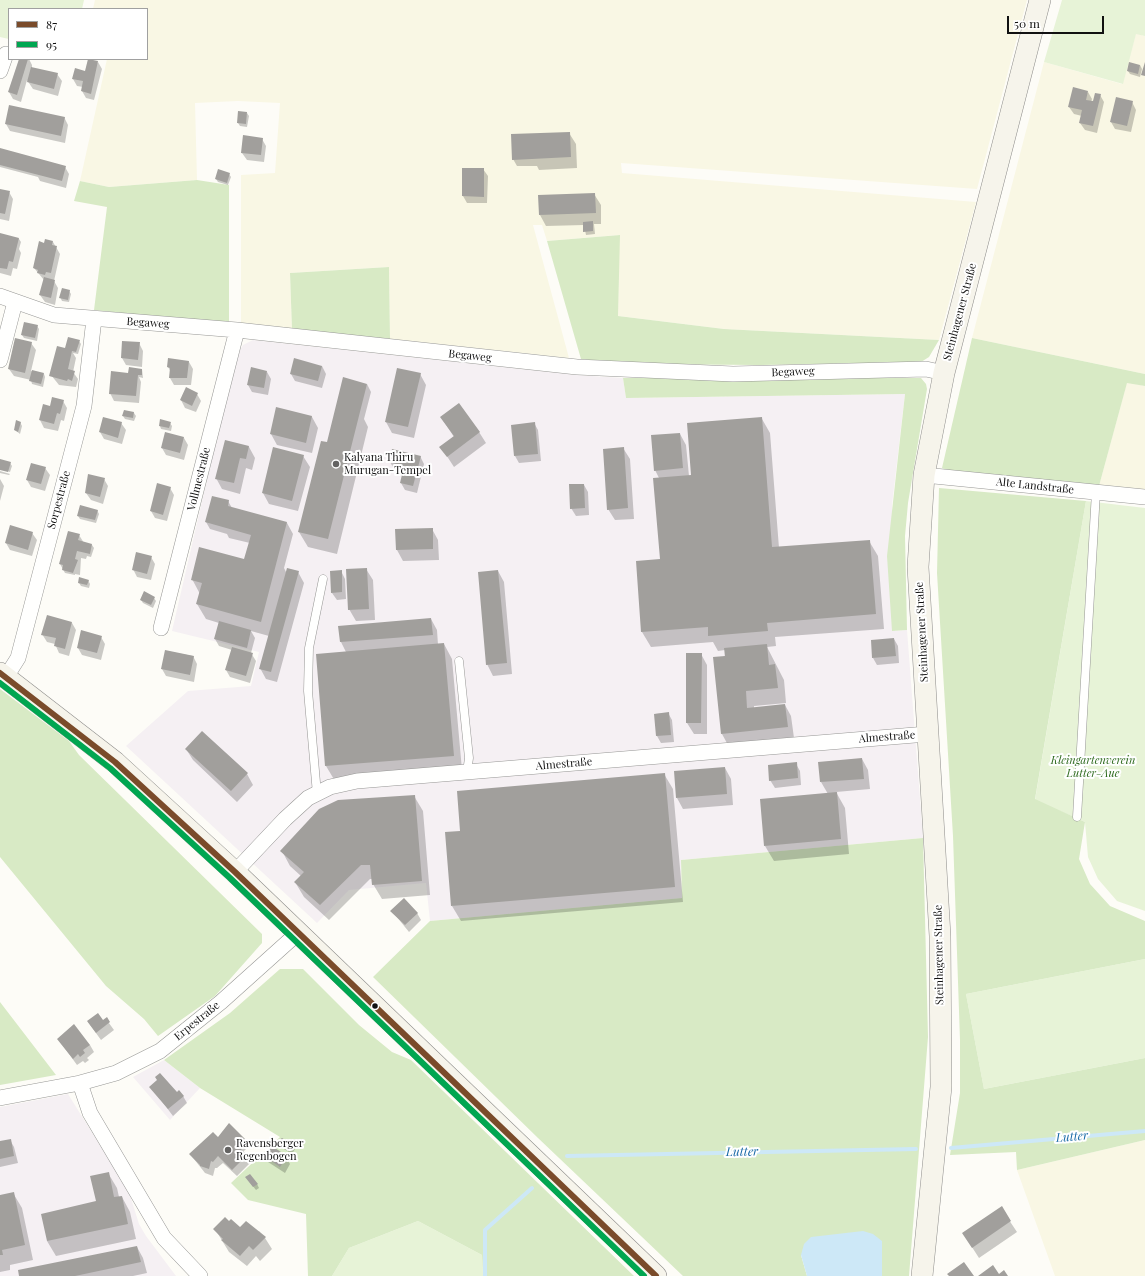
<!DOCTYPE html>
<meta charset="utf-8">
<style>
body{margin:0}
#map{position:relative;width:1145px;height:1276px;overflow:hidden;background:#fdfcf7;font-family:"Playfair Display",serif}
canvas{display:block}
.legend{position:absolute;left:8px;top:8px;width:140px;height:52px;box-sizing:border-box;background:#fff;border:1px solid #a0a0a0;margin:0;padding:5px 7px;list-style:none;font-size:12px;color:#111}
.legend li{display:flex;align-items:center;gap:8px;height:20px}
.legend b{width:20px;border:1px solid #a0a0a0}
.scale{position:absolute;left:1007px;top:16px;width:97px;height:18px;box-sizing:border-box;border:2px solid #111;border-top:0;padding-left:5px;font-size:12px;line-height:14px;white-space:nowrap;color:#111;-webkit-text-stroke:3px #fff;paint-order:stroke}
</style>
<div id="map">
<canvas width="1145" height="1276"></canvas>
<ul class="legend">
<li><b style="height:5px;background:#7a4b2a"></b>87</li>
<li><b style="height:5px;background:#00a651"></b>95</li>
</ul>
<div class="scale">50 m</div>
</div>
<script>
const ctx = document.querySelector('canvas').getContext('2d');
ctx.lineJoin = 'round';
function fillPath(path, color) {
  ctx.fillStyle = color;
  ctx.fill(path, 'evenodd');
}
function shape(rows) {
  const path = new Path2D();
  for (const r of rows) {
    path.moveTo(r[0], r[1]);
    for (let i = 2; i < r.length; i += 2) path.lineTo(r[i], r[i + 1]);
  }
  return path;
}
function stroke(path, color, width, dash) {
  ctx.strokeStyle = color;
  ctx.lineWidth = width;
  ctx.lineCap = dash ? 'butt' : 'round';
  ctx.setLineDash(dash || []);
  ctx.stroke(path);
}
function write(font, color, halo, rows, align = 'center') {
  ctx.font = font + ' "Playfair Display",serif';
  ctx.lineWidth = 4;
  ctx.setLineDash([]);
  ctx.textBaseline = 'middle';
  ctx.strokeStyle = halo;
  ctx.fillStyle = color;
  for (const [text, x, y, turn = 0] of rows) {
    ctx.save();
    ctx.translate(x, y);
    ctx.rotate((+turn || 0) * Math.PI / 180);
    ctx.textAlign = isNaN(turn) ? turn : align;
    if (halo) ctx.strokeText(text, 0, 0);
    ctx.fillText(text, 0, 0);
    ctx.restore();
  }
}
fillPath(shape([
 [253,340,576,375,623,378,626,398,905,394,892,505,892,631,907,630,923,838,681,860,682,898,430,921,426,883,349,890,317,923,126,746,188,691,251,686,259,652,172,631,219,428,240,350,243,345],
 [164,1060,200,1088,170,1120,133,1077],
 [68,1094,129,1192,139,1224,146,1236,176,1276,0,1276,0,1107]
]), '#f5f0f3');
fillPath(shape([
 [95,0,1027,0,977,189,621,163,622,173,976,202,939,340,724,329,618,316,619,235,547,241,542,225,533,225,569,358,390,339,389,267,290,273,292,330,241,323,241,175,275,173,280,103,238,101,195,103,197,180,109,187,80,181,107,59,147,59,147,9,93,9],
 [1136,33,1145,36,1145,374,972,338,1044,62,1122,84],
 [1127,382,1145,386,1145,490,1099,486],
 [1145,1140,1145,1276,1055,1276,1017,1170]
]), '#f9f7e4');
fillPath(shape([
 [0,0,84,0,82,9,9,9,9,39,0,37],
 [1062,0,1145,0,1145,36,1136,34,1123,84,1044,62],
 [1086,501,1145,508,1145,911,1117,901,1098,879,1088,857,1085,822,1035,800],
 [1145,959,1145,1058,984,1089,966,994],
 [418,1221,482,1255,483,1276,332,1276,349,1248]
]), '#e7f3d7');
fillPath(shape([
 [197,180,229,185,229,324,94,310,107,207,74,201,80,181,109,187],
 [620,235,618,316,724,329,939,340,929,357,921,362,761,365,622,364,581,359,547,241],
 [389,267,390,339,292,330,290,273],
 [972,338,1145,374,1145,386,1127,383,1099,486,957,474,942,468],
 [623,378,921,378,926,384,927,389,908,503,905,536,907,630,892,631,887,556,905,394,626,398],
 [939,488,1086,501,1035,799,1085,822,1079,859,1090,884,1110,906,1145,921,1145,959,966,994,984,1089,1145,1058,1145,1140,1017,1170,1016,1152,950,1155,960,1093,960,1040,953,836,937,573],
 [0,689,69,741,79,755,262,934,262,943,215,996,158,1036,144,1019,106,986,0,857],
 [923,838,928,1037,909,1276,882,1276,882,1241,801,1255,807,1276,683,1276,538,1138,373,977,430,921,682,898,681,860],
 [280,969,303,969,359,1025,392,1052,411,1060,634,1276,483,1276,482,1255,418,1221,349,1248,332,1276,308,1276,306,1214,248,1200,231,1183,280,1137,200,1088,164,1060,230,1013],
 [0,1002,56,1075,0,1085]
]), '#d8eac5');
fillPath(shape([
 [863,1231,873,1234,882,1241,882,1276,807,1276,801,1255,804,1244,811,1237]
]), '#cde8f7');
fillPath(shape([
 [20,59,29,59,32,65,32,68,57,74,62,81,58,96,33,89,27,80,21,102,13,99,9,92],
 [98,62,102,69,94,100,86,98,82,91,83,87,77,86,73,79,86,72],
 [1140,65,1142,69,1140,77,1130,74,1128,71],
 [1088,92,1092,99,1091,102,1094,102,1100,95,1104,102,1097,133,1085,130,1080,123,1082,116,1074,114,1069,107],
 [1132,102,1136,110,1131,132,1115,129,1111,122],
 [247,113,249,116,247,127,240,126,238,123],
 [64,117,68,125,65,143,10,131,6,124],
 [569,133,576,144,577,168,539,170,537,166,517,166,513,159],
 [262,139,266,146,264,162,247,160,242,153],
 [0,150,65,167,69,174,66,188,40,181,38,177,0,167],
 [463,169,483,169,488,176,487,203,467,203,463,196],
 [229,174,231,177,228,185,218,182,216,179],
 [0,190,9,192,13,199,9,221,0,219],
 [594,194,601,205,601,224,594,224,595,234,586,235,584,225,546,226,540,215],
 [0,234,19,239,21,242,19,249,21,253,17,269,13,268,11,276,0,273],
 [53,242,60,254,54,281,58,288,55,305,45,302,40,295,44,280,34,268,45,244],
 [69,291,71,294,69,302,62,301,60,297],
 [37,326,39,329,37,341,24,338,22,335],
 [79,341,81,344,78,354,73,353,76,358,73,372,78,379,76,387,59,385,51,375,65,349],
 [31,343,36,350,31,371,44,374,45,377,43,387,32,384,31,380,14,376,9,369],
 [139,343,143,351,142,367,126,365,122,358],
 [189,362,193,369,191,385,174,385,170,378,171,372,168,367],
 [322,366,326,374,322,388,295,381,291,374],
 [142,369,143,378,139,377,141,382,139,403,114,401,110,393,129,374],
 [267,372,271,379,268,395,252,392,248,385],
 [420,374,426,385,414,438,392,433,386,422],
 [367,384,371,392,364,419,368,427,337,554,308,547,299,532,328,443],
 [197,394,201,401,196,412,185,408,181,400],
 [63,401,67,408,64,421,61,420,58,431,44,428,40,420,44,406,51,407],
 [277,409,312,417,318,428,312,453,277,445,271,434],
 [134,413,136,416,134,421,125,419,123,416],
 [441,417,479,432,486,443,454,467,441,447,454,437],
 [103,418,121,423,126,430,122,444,104,439,100,432],
 [762,419,770,433,779,548,869,541,878,556,884,629,775,637,776,646,767,647,784,680,786,703,754,706,754,708,785,705,791,716,794,738,728,745,722,734,725,650,718,651,713,642,651,647,642,632,661,560,659,478,655,470,680,434,686,445,689,476,692,476],
 [20,422,22,426,20,434,15,430],
 [170,423,172,426,171,431,161,429,160,426],
 [534,423,538,430,541,461,519,463,515,456],
 [184,438,188,445,184,460,166,455,162,448],
 [226,441,249,447,255,458,252,470,246,468,240,494,222,489,216,478],
 [623,448,630,459,634,519,615,520,608,509],
 [303,456,310,467,298,511,269,504,263,493],
 [420,456,424,464,417,493,405,490,401,483,404,471,394,469,390,462],
 [0,460,10,463,12,466,10,472,0,469],
 [45,468,50,475,45,491,31,487,27,480],
 [0,471,10,474,9,475,0,473],
 [0,479,4,486,0,501],
 [104,479,108,486,103,504,91,500,86,493],
 [584,485,588,492,589,515,576,516,571,508],
 [170,488,174,495,167,521,155,518,151,511],
 [228,501,232,508,287,523,293,534,284,568,286,572,298,572,304,583,277,682,266,679,260,668,269,636,251,631,255,638,251,653,256,661,250,683,230,677,226,670,232,650,219,646,215,639,219,623,206,619,197,604,200,594,192,579,245,561,250,543,229,538,227,534,210,529,206,522],
 [97,510,99,514,96,523,80,519,78,516],
 [432,529,438,540,439,560,403,561,397,550,396,530],
 [32,533,37,540,32,556,10,550,6,543],
 [79,535,84,543,92,545,94,548,91,557,87,556,86,559,81,558,80,575,75,574,75,575,65,573,60,564],
 [151,557,155,564,151,580,137,577,133,569],
 [366,569,373,580,375,620,356,621,349,609],
 [341,571,345,579,346,599,337,600,332,593],
 [498,571,504,582,512,674,493,676,487,664],
 [88,580,90,584,89,588,81,586,79,583],
 [154,598,156,601,153,608,143,603,141,600],
 [431,619,437,630,438,645,444,644,452,659,462,770,335,781,326,766,346,652,341,642,339,627],
 [72,623,76,630,69,656,59,653,55,644,47,642,42,634],
 [101,637,105,644,101,660,82,655,78,648],
 [894,639,898,646,899,663,877,665,873,658],
 [166,651,193,656,197,664,194,682,166,676,162,669],
 [701,654,707,665,707,734,694,734,687,723],
 [668,713,672,720,674,742,661,743,657,736,655,714],
 [186,749,247,774,253,785,237,802,193,760],
 [862,759,868,770,870,789,836,792,845,808,849,854,774,861,765,846,828,794,821,782],
 [796,764,800,771,801,785,775,788,770,780],
 [725,768,731,779,733,805,683,809,677,798],
 [664,774,673,789,683,902,461,921,452,906],
 [414,796,423,811,430,895,382,899,373,884,373,879,370,879,329,920,304,897,295,882,301,876,290,866,282,851],
 [392,911,417,913,421,920,409,932],
 [106,1019,114,1030,101,1040,88,1022,103,1021],
 [58,1039,90,1045,94,1052,87,1058,89,1060,85,1063,83,1061,77,1065],
 [158,1081,183,1096,187,1103,173,1116,151,1087],
 [218,1138,244,1140,248,1147,243,1152,251,1162,237,1176,223,1163,217,1168,215,1168,213,1176,205,1173,190,1154],
 [282,1139,293,1146,295,1149,292,1154,279,1146,277,1143],
 [10,1140,14,1147,18,1163,0,1167,0,1142],
 [264,1155,286,1157,290,1164,285,1173,268,1162],
 [108,1173,117,1188,119,1197,122,1197,130,1212,136,1239,56,1256,47,1241,97,1202],
 [248,1180,257,1184,259,1188,256,1190],
 [13,1193,22,1208,33,1260,10,1265,10,1270,0,1272,0,1196],
 [1001,1208,1017,1232,979,1258,970,1244],
 [215,1229,240,1229,257,1233,259,1231,265,1238,272,1249,260,1261,256,1256,247,1266,229,1252],
 [137,1247,143,1258,147,1273,133,1276,20,1276]
]), '#0003');
stroke(shape([
 [951,1148,1145,1131],
 [567,1156,916,1149],
 [485,1276,485,1230,532,1188]
]), '#cde8f7', 4);
fillPath(shape([
 [19,59,28,59,17,95,8,92],
 [88,59,98,61,91,94,81,91,83,81,72,79,75,68,85,71],
 [1129,62,1140,65,1138,74,1127,71],
 [1145,62,1145,76,1141,75],
 [31,67,58,73,54,89,27,82],
 [1073,87,1088,91,1086,100,1093,101,1095,93,1101,94,1093,126,1079,123,1082,110,1068,107],
 [1116,97,1133,101,1127,126,1110,122],
 [9,105,65,117,61,136,5,124],
 [238,111,247,112,246,124,237,123],
 [570,132,571,157,512,160,511,134],
 [243,135,263,138,261,155,241,153],
 [0,148,66,166,62,181,0,165],
 [462,168,484,168,484,197,462,196],
 [218,169,230,173,227,183,215,179],
 [0,189,10,191,5,214,0,213],
 [595,193,596,213,539,215,538,195],
 [593,221,593,231,583,232,583,222],
 [0,233,19,238,13,262,9,261,7,269,0,268],
 [45,239,53,241,52,245,57,246,51,273,46,272,45,275,37,273,38,270,33,268,39,241,44,243],
 [44,277,55,280,51,298,39,295],
 [62,288,70,290,68,300,59,298],
 [24,322,38,325,35,338,21,335],
 [68,337,80,340,76,352,72,351,68,369,75,371,72,381,68,379,67,381,49,376,57,346,65,348],
 [15,338,32,342,25,373,8,369],
 [122,341,140,342,138,360,121,358],
 [168,358,189,361,187,378,169,378,170,368,167,367],
 [294,358,322,366,318,381,290,374],
 [129,367,142,369,142,375,138,375,136,396,109,394,111,371,128,373],
 [251,367,267,371,264,388,247,385],
 [397,368,421,373,408,427,385,422],
 [32,370,44,373,41,384,29,381],
 [343,377,367,384,328,539,298,532,321,441,327,442],
 [186,387,198,393,192,406,180,400],
 [52,397,64,400,60,414,57,413,54,424,39,420,43,404,50,406],
 [459,403,480,432,447,457,439,447,454,436,440,417],
 [276,407,312,416,306,443,270,434],
 [124,410,134,412,133,418,122,416],
 [103,417,122,422,118,438,99,432],
 [762,417,772,547,870,540,876,614,767,623,768,631,708,636,708,627,641,632,636,561,660,559,653,478,691,475,687,423],
 [160,419,171,422,169,428,159,426],
 [16,420,21,422,18,432,14,430],
 [535,422,538,454,514,456,511,425],
 [165,432,184,437,180,453,161,448],
 [680,433,683,468,654,471,651,435],
 [225,440,249,446,246,459,240,458,234,483,215,479],
 [273,447,304,455,292,501,262,493],
 [624,447,628,508,607,510,603,449],
 [392,449,421,456,413,486,400,483,404,466,389,462],
 [0,459,11,462,8,472,0,470],
 [31,463,46,467,41,484,26,480],
 [88,474,105,478,100,497,85,493],
 [157,483,171,487,163,515,150,511],
 [569,484,584,484,585,508,570,509],
 [212,496,229,500,228,506,287,522,261,622,196,604,202,583,191,580,199,547,244,559,251,535,205,522],
 [80,505,98,510,95,520,77,516],
 [10,525,33,532,28,550,5,543],
 [433,528,433,549,396,550,395,529],
 [68,531,80,534,78,540,92,544,90,554,77,551,75,559,78,560,73,573,62,570,63,565,59,564],
 [136,552,152,556,147,574,132,570],
 [287,568,299,571,271,672,259,669],
 [367,568,369,609,348,610,346,569],
 [342,570,342,592,331,593,330,571],
 [498,570,507,663,486,665,478,572],
 [79,577,89,580,87,585,78,583],
 [144,591,155,597,151,605,140,600],
 [47,615,72,622,65,649,54,646,56,638,41,635],
 [431,618,433,635,340,642,338,626],
 [219,621,251,630,247,648,214,639],
 [81,630,102,636,97,653,77,648],
 [894,638,896,656,872,658,871,640],
 [444,643,454,756,325,766,316,654],
 [767,644,769,665,775,664,778,688,746,691,747,708,785,704,788,727,721,734,713,657,725,656,724,648],
 [232,647,253,653,246,676,225,670],
 [165,650,194,656,190,675,161,669],
 [686,653,702,653,701,723,686,723],
 [669,712,671,735,656,736,654,714],
 [202,731,248,773,231,791,185,749],
 [862,758,864,779,820,782,818,762],
 [797,762,798,778,769,781,768,765],
 [725,767,727,794,676,798,674,771],
 [665,773,675,887,451,906,445,832,460,831,457,791],
 [837,792,841,839,764,846,760,799],
 [415,795,422,881,372,885,370,865,361,865,320,905,294,882,304,872,280,851,319,809,338,800],
 [404,898,418,913,405,925,390,911],
 [98,1013,103,1020,107,1017,110,1022,96,1033,87,1021],
 [74,1024,90,1045,83,1050,85,1053,80,1057,78,1054,73,1059,57,1039],
 [160,1073,177,1092,179,1090,184,1096,168,1109,149,1087,157,1080,155,1077],
 [229,1123,245,1139,238,1146,247,1155,232,1170,218,1156,213,1162,211,1161,209,1169,200,1166,200,1165,189,1154,213,1132,218,1137],
 [282,1138,293,1145,290,1151,276,1143],
 [11,1139,14,1156,0,1159,0,1141],
 [272,1146,287,1156,280,1167,263,1155],
 [109,1172,114,1197,122,1196,128,1224,47,1241,41,1214,96,1201,90,1176],
 [250,1174,258,1184,253,1187,245,1177],
 [14,1192,25,1245,2,1250,3,1255,0,1255,0,1195],
 [1002,1206,1011,1221,972,1248,962,1233],
 [225,1217,229,1221,231,1219,240,1227,246,1221,266,1237,253,1250,249,1246,240,1256,221,1240,223,1239,213,1229],
 [137,1246,141,1262,75,1276,19,1276,18,1270],
 [964,1262,974,1276,949,1276,947,1274],
 [993,1265,999,1274,1004,1270,1008,1276,978,1276]
]), '#a19f9c');
const service = shape([
 [459,661,469,758,467,772],
 [317,794,308,691,309,648,323,579],
 [1077,817,1096,492]
]);
const minor = shape([
 [0,71,6,54],
 [0,296,54,315,237,330,577,367,733,374,926,369,944,373],
 [0,360,15,302],
 [924,475,1145,497],
 [161,628,237,330],
 [6,677,18,658,84,406,94,319],
 [235,872,285,819,308,798,330,787,357,781,927,734],
 [80,1083,90,1113,164,1238,200,1276],
 [0,1098,80,1083,116,1073,160,1051,221,1002,299,932]
]);
const secondary = shape([
 [0,673,115,762,235,872,656,1276],
 [922,1276,941,1087,940,936,918,567,924,475,944,373,1040,0]
]);
stroke(service, '#979795', 9);
stroke(minor, '#979795', 16);
stroke(secondary, '#8e8d8b', 22);
stroke(service, '#fffffe', 8);
stroke(minor, '#fffffe', 15);
stroke(secondary, '#f6f4eb', 21);
stroke(shape([
 [0,673,115,762,235,872,656,1276]
]), '#7a4b2a', 6);
stroke(shape([
 [0,683,110,768,230,878,644,1276]
]), '#00a651', 6);
for (const [x, y, r, color] of [
 [336,464,4,"#646362"],
 [375,1006,3.5,"#111"],
 [228,1150,4,"#646362"]
]) {
  const dot = new Path2D();
  dot.arc(x, y, r, 0, 2 * Math.PI);
  ctx.fillStyle = color;
  ctx.fill(dot);
  stroke(dot, '#fff', 1.5);
}
write('11px', '#111', '#fff', [
 ["Steinhagener Straße",960,312,-75],
 ["Begaweg",148,323,4],
 ["Begaweg",470,356,6],
 ["Begaweg",793,372,-2],
 ["Vollmestraße",199,479,-76],
 ["Alte Landstraße",1035,486,6],
 ["Sorpestraße",59,500,-75],
 ["Steinhagener Straße",922,632,-93],
 ["Almestraße",887,737,-4],
 ["Almestraße",564,764,-5],
 ["Steinhagener Straße",939,955,-91],
 ["Erpestraße",197,1021,-39]
]);
write('11px', '#111', '#fff', [
 ["Kalyana Thiru",344,458],
 ["Murugan-Tempel",344,471],
 ["Ravensberger",236,1144],
 ["Regenbogen",236,1157]
], 'left');
write('italic 11px', '#2f6b1f', '#fff', [
 ["Kleingartenverein",1093,761],
 ["Lutter-Aue",1093,774]
]);
write('italic 12px', '#1768a6', '#fff', [
 ["Lutter",1072,1137,-5],
 ["Lutter",742,1152,-1]
]);
</script>
